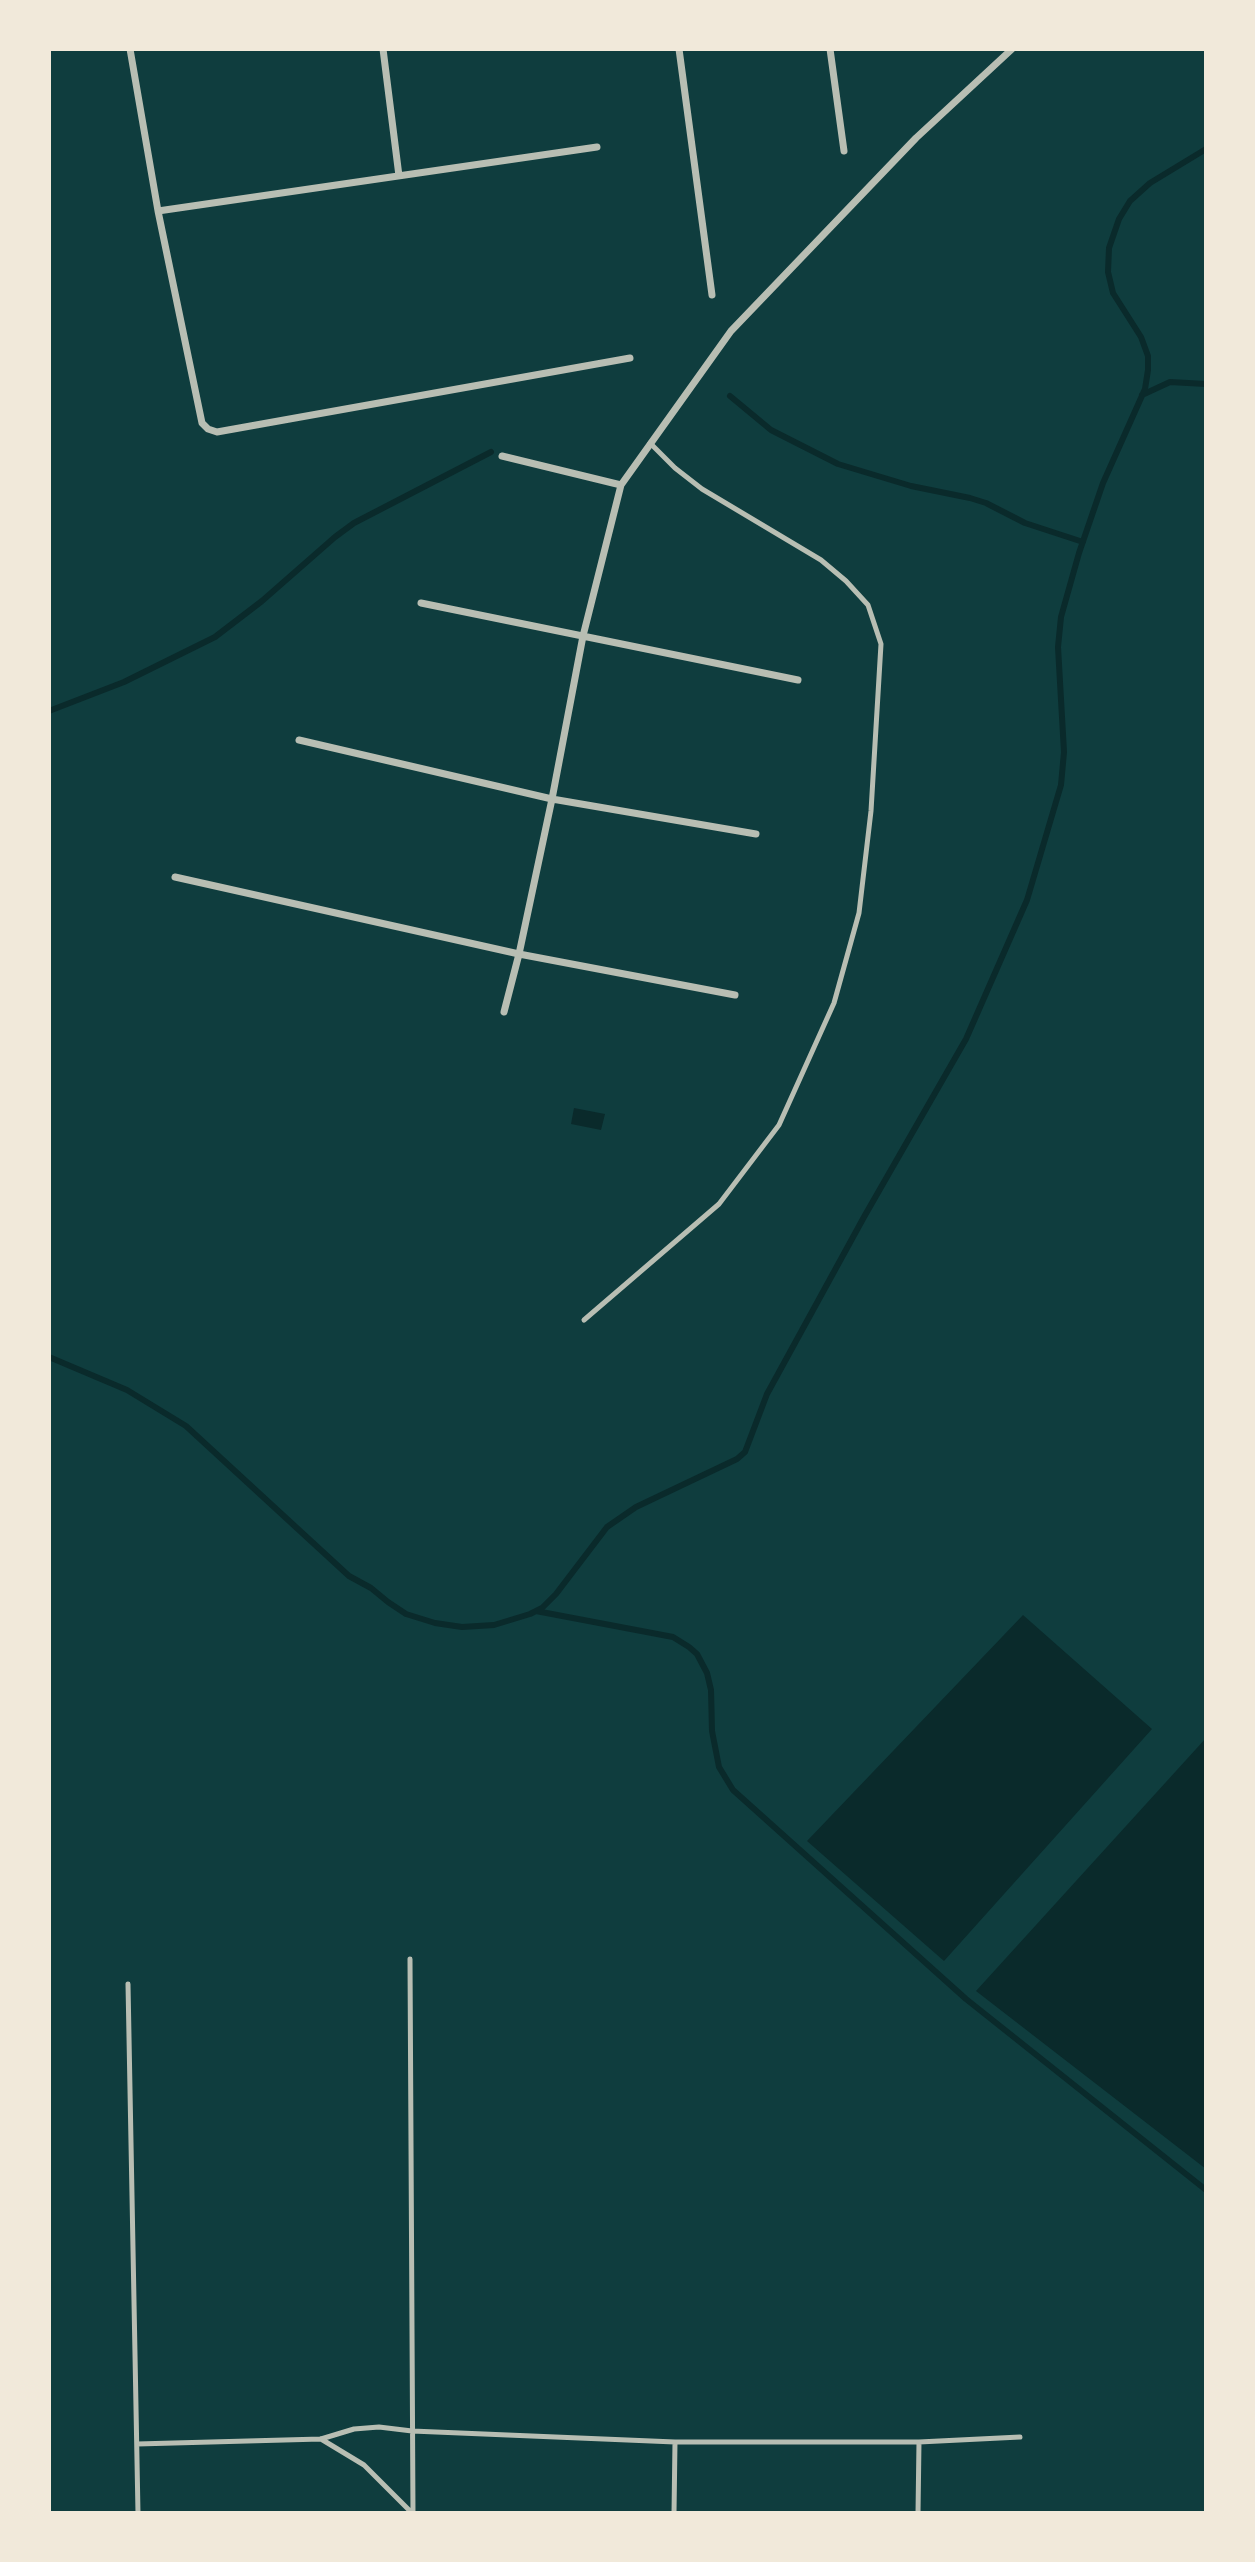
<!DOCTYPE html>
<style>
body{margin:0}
#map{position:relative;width:1255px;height:2562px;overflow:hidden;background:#0f3d3e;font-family:"IBM Plex Serif",serif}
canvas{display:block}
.frame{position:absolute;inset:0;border:51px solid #f1e9da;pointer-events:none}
</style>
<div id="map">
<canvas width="1255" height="2562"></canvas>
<div class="frame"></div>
</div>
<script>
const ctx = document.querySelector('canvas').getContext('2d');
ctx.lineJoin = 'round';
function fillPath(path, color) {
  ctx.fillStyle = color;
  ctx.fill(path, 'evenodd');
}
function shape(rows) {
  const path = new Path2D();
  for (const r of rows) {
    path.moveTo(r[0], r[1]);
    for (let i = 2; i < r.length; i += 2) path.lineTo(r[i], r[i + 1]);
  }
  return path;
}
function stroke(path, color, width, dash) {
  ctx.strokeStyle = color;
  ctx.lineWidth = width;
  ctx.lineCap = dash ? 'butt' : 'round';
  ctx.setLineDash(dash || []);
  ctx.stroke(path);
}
fillPath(shape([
 [574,1108,605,1114,601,1130,571,1124],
 [1023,1615,1152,1729,944,1961,807,1841],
 [1206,1738,1206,2169,976,1991]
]), '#0a2a2b');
stroke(shape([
 [1142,395,1170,382,1206,384],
 [730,396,771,430,838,464,911,486,970,498,986,503,1025,523,1083,542],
 [49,711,124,682,215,637,262,601,335,537,354,523,491,452],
 [49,1357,127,1390,186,1426,349,1576,371,1588,388,1602,406,1614,435,1623,462,1627,494,1625,530,1614,542,1608,556,1594,607,1527,636,1507,737,1459,745,1452,767,1394,864,1217,966,1039,1027,900,1061,785,1064,752,1058,647,1061,617,1079,553,1103,483,1145,389,1148,370,1148,356,1141,337,1113,293,1108,272,1109,248,1119,219,1130,201,1150,183,1206,149],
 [536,1611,673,1637,689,1647,697,1654,707,1673,711,1690,712,1731,719,1767,733,1790,966,1999,1206,2190]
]), '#0a2a2b', 6);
stroke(shape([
 [584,1320,719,1204,779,1125,834,1003,859,913,871,811,881,644,868,605,846,581,821,560,702,489,675,468,650,443],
 [410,1959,413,2513],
 [128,1984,138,2513],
 [321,2439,364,2465,412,2513],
 [137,2444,321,2439,354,2429,379,2427,412,2431,675,2442,919,2442,1020,2437],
 [674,2513,675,2442],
 [918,2513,919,2442]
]), '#b8beb3', 5);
stroke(shape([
 [130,49,158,211,202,423,208,429,217,432,630,358],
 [383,49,399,176],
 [679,49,712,295],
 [830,49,844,151],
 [158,211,597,147],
 [502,456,621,485],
 [421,603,798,680],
 [299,740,552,799,756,834],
 [175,877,519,954,735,995],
 [504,1012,519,954,552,799,583,636,621,485,731,331,916,138,1012,49]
]), '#b8beb3', 7);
</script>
